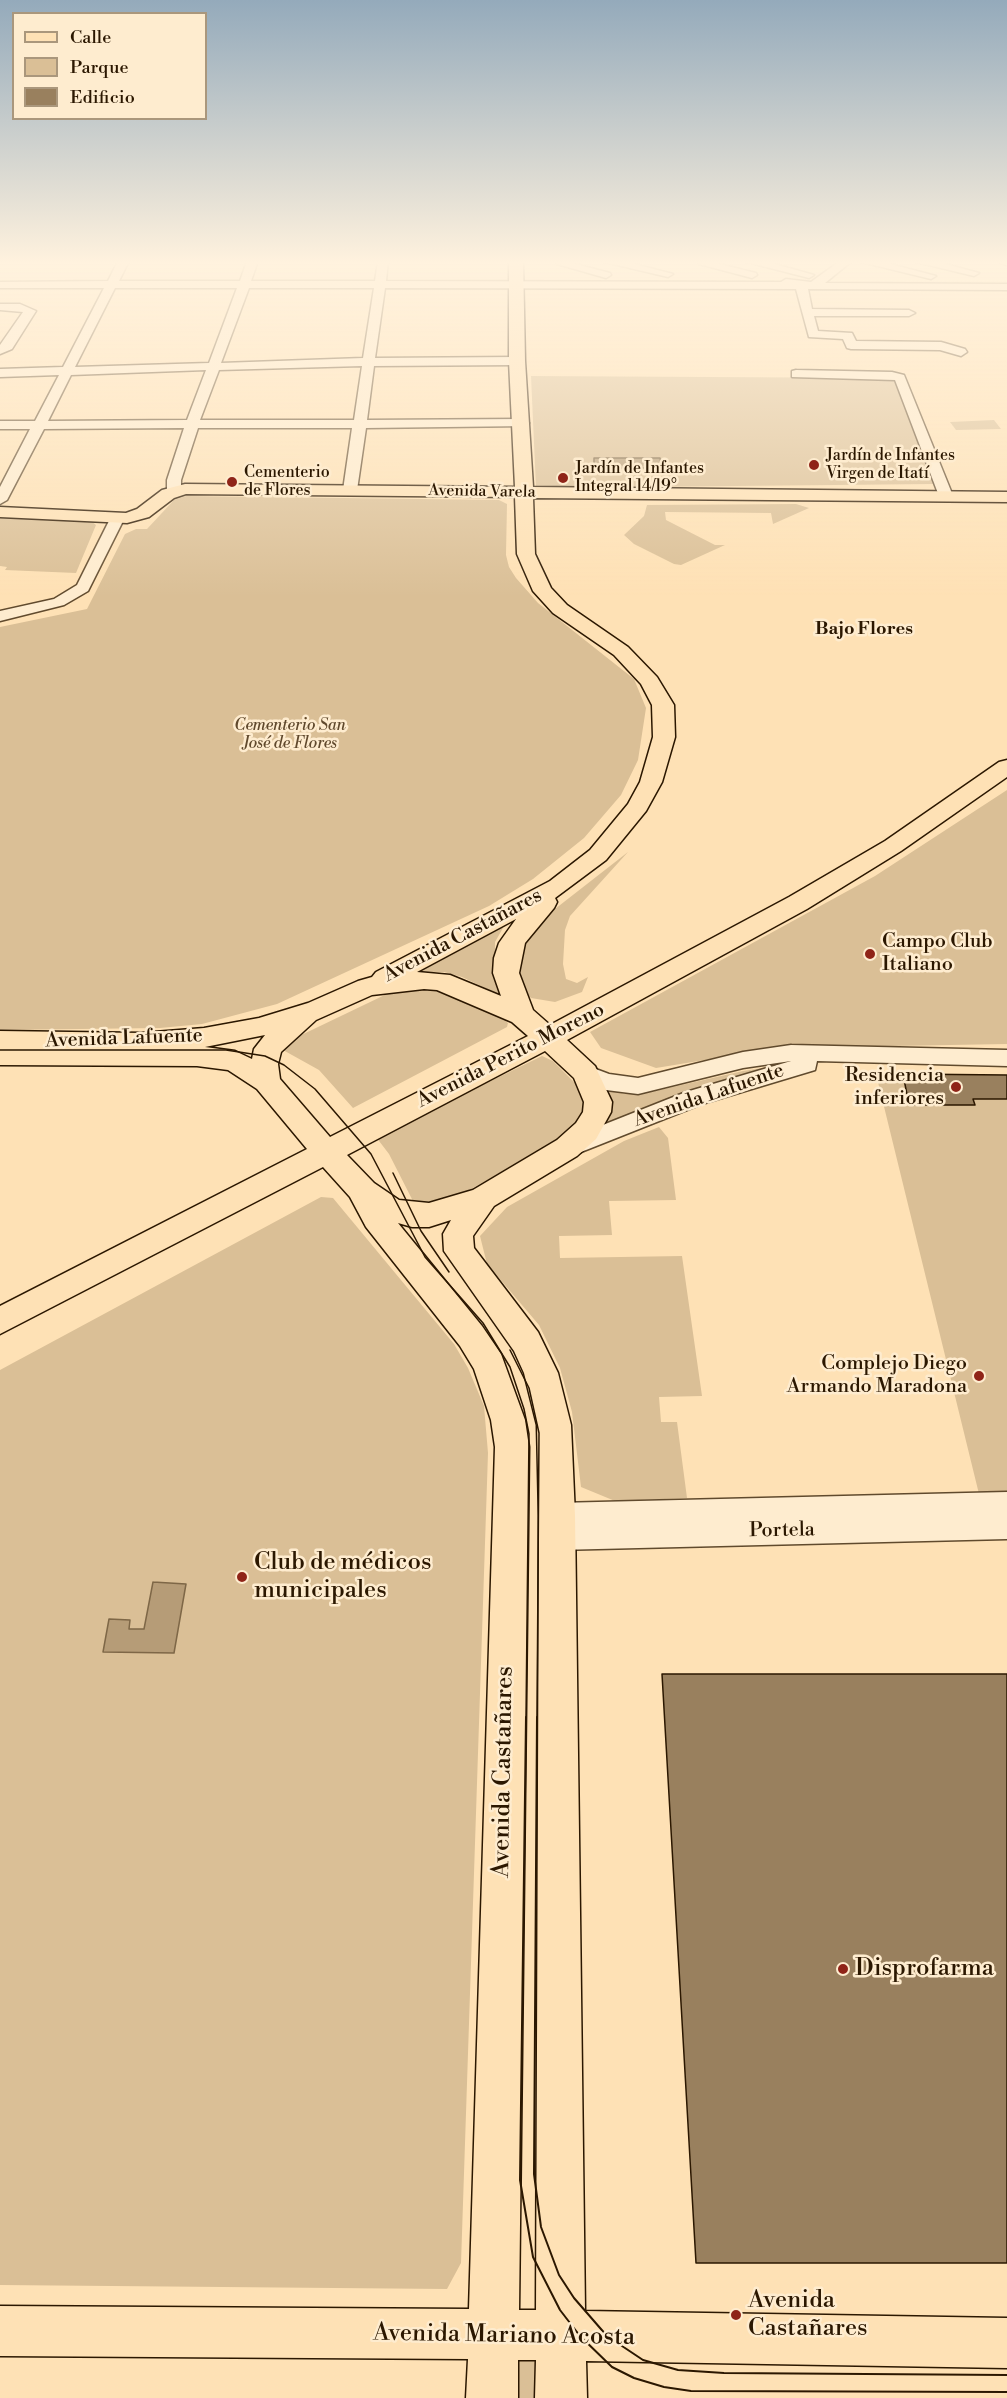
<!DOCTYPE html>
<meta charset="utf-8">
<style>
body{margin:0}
#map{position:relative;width:1007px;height:2398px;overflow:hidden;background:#fee1b5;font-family:"Libre Bodoni",serif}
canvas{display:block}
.legend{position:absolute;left:12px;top:12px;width:195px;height:108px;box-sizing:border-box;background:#feeccf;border:2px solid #aa977c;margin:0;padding:8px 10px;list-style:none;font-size:18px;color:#2b1700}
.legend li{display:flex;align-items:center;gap:12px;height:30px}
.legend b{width:30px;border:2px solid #aa977c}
</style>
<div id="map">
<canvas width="1007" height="2398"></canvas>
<ul class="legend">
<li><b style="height:8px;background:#fee1b5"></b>Calle</li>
<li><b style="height:16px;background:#dabf96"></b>Parque</li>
<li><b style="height:16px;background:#99805e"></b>Edificio</li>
</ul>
</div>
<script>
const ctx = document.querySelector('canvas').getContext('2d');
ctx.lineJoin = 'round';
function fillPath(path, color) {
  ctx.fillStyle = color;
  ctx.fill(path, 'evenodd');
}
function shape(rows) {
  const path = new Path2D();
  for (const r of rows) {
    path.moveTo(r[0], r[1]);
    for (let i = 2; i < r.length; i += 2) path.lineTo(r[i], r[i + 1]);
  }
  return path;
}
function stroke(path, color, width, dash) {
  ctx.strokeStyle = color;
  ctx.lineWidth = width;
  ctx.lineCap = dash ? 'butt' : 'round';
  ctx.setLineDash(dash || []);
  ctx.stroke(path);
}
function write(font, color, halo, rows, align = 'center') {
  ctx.font = font + ' "Libre Bodoni",serif';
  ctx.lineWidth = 5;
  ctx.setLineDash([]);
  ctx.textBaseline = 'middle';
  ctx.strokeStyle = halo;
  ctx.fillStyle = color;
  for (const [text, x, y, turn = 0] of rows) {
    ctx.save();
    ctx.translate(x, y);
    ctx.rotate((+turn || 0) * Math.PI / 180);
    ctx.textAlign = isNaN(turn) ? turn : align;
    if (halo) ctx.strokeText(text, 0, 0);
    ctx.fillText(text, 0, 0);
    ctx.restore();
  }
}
fillPath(shape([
 [531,376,890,378,894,380,934,484,536,488],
 [994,420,1001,429,956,430,950,422],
 [186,496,499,500,507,504,506,555,509,567,516,578,538,603,634,679,646,708,638,760,621,795,584,838,533,879,489,906,277,1004,202,1024,160,1028,0,1030,0,627,87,609,125,534,136,529,147,529,174,500],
 [796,504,809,508,773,524,771,513,665,512,666,520,715,545,725,545,681,565,674,564,634,544,624,535,644,516,647,505],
 [0,516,90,520,96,525,76,573,5,570,7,567,0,566],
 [1007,790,1007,1044,778,1048,656,1068,601,1048,590,1032,875,876],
 [628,852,570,916,565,930,563,964,566,979,577,983,588,977,582,992,555,1002,531,998,522,989,517,975,519,953,527,937,546,916],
 [501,926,503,928,495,942,495,962,506,998,462,977,444,972,411,972],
 [430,986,471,1001,503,1018,508,1023,507,1027,353,1108,319,1070,283,1050,293,1039,391,992],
 [542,1056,553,1061,588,1096,591,1105,567,1136,440,1206,416,1207,389,1154,376,1137],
 [802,1062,605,1129,608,1110,602,1088,625,1094,651,1092,743,1071],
 [876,1074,1007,1075,1007,1494,979,1494],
 [659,1127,668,1138,676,1200,609,1201,612,1235,559,1236,560,1258,682,1256,702,1396,659,1397,661,1422,677,1422,687,1498,615,1501,581,1487,572,1412,560,1368,539,1325,487,1264,480,1236,507,1207,624,1141],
 [321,1197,333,1198,454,1344,468,1368,484,1406,488,1453,461,2263,447,2289,0,2285,0,1370],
 [540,2356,542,2398,512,2398,510,2361]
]), '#dabf96');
const water = shape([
 [594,458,660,458,662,468,594,468,594,458],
 [153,1582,186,1584,174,1653,103,1652,109,1619,130,1620,129,1629,144,1629,153,1582]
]);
fillPath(water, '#b69c77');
stroke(water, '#7e6747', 1.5);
const building = shape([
 [903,1074,1007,1075,1007,1099,973,1099,975,1105,909,1105,903,1074],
 [662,1674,1007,1674,1007,2263,696,2263,662,1674]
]);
fillPath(building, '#99805e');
stroke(building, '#2b1700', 1.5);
const minor = shape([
 [118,261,129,261,119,281,240,281,247,261,258,261,251,281,375,281,378,261,388,261,386,281,781,282,786,279,811,282,840,261,852,261,825,283,1007,284,1007,290,808,289,812,309,909,310,915,313,909,316,814,316,818,331,852,333,856,341,941,342,965,349,967,352,961,356,940,350,851,349,847,348,843,339,809,337,796,289,385,288,375,358,517,357,523,361,517,365,374,366,367,420,522,419,529,423,527,426,366,428,357,490,350,494,343,490,352,428,198,428,181,480,181,491,174,495,167,491,167,480,184,428,44,429,7,500,0,504,0,487,30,429,0,429,0,421,35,421,59,375,0,377,0,369,63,367,104,288,0,288,0,282,108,281,118,261],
 [115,288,237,288,209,363,75,367,115,288],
 [249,288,374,288,363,358,221,363,249,288],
 [362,366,354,420,200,420,219,370,362,366],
 [206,370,187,420,48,421,71,375,206,370],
 [564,261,610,273,611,275,606,278,557,264,564,261],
 [600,261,623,261,673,274,668,277,600,261],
 [707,261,756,273,757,275,752,278,699,264,707,261],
 [743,261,764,261,814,275,809,278,743,261],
 [857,261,879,261,936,276,931,279,857,261],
 [912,261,934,261,979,273,974,276,912,261],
 [1000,261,1007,261,1007,265,1001,263,1000,261],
 [0,304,20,304,36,311,12,349,0,354,0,345,23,312,0,310,0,304],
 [796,370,892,372,904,375,953,496,951,499,941,499,939,496,895,380,792,377,792,371,796,370],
 [117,515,124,519,88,591,64,605,0,621,0,611,54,599,77,585,110,519,117,515],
 [791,1045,1007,1050,1007,1066,817,1061,815,1070,702,1104,576,1154,568,1157,560,1154,556,1148,560,1142,686,1092,791,1061,743,1068,638,1094,606,1090,577,1079,574,1073,577,1067,585,1065,609,1074,638,1078,743,1052,791,1045],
 [1007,1492,1007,1539,557,1550,547,1546,543,1537,550,1526,543,1516,547,1507,557,1503,1007,1492]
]);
const major = shape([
 [509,261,523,261,525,361,533,487,1007,492,1007,502,533,498,535,554,551,588,567,605,628,647,657,677,674,705,675,737,662,782,646,811,606,860,555,898,557,902,554,908,525,943,519,973,533,1010,550,1025,789,897,885,841,999,762,1007,760,1007,777,901,851,807,909,567,1040,595,1066,612,1102,611,1112,596,1139,577,1156,494,1206,473,1236,474,1248,538,1332,558,1373,571,1425,575,1516,585,2311,1007,2318,1007,2368,586,2361,587,2398,535,2398,536,2360,518,2360,518,2398,466,2398,468,2359,0,2356,0,2306,469,2309,495,1447,491,1420,474,1369,460,1346,366,1227,350,1197,323,1167,0,1334,0,1306,307,1149,257,1089,228,1070,197,1066,0,1065,0,1031,142,1033,204,1028,259,1018,308,1003,358,981,372,977,376,972,550,881,590,850,628,804,640,782,653,737,652,705,641,684,614,655,553,613,533,591,517,554,515,497,186,494,174,498,149,517,127,523,0,517,0,507,126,513,137,509,162,490,185,484,515,487,509,361,509,261],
 [516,919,499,943,494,958,493,973,501,996,450,975,417,972,516,919],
 [424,989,437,990,512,1022,528,1036,330,1137,280,1079,278,1064,281,1052,316,1020,372,995,424,989],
 [265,1035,254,1049,252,1059,235,1051,205,1047,265,1035],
 [545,1051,574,1078,584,1102,583,1112,576,1123,557,1140,473,1190,429,1203,399,1200,374,1183,347,1155,545,1051],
 [451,1220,443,1234,444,1251,514,1351,524,1373,537,1425,539,1516,536,2310,519,2310,529,1447,525,1420,501,1354,482,1326,398,1223,412,1227,429,1227,451,1220]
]);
stroke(minor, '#604a2d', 3);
stroke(major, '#2b1700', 3);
fillPath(minor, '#feeccf');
fillPath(major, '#fee1b5');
stroke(shape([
 [0,1050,226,1050,265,1056,284,1065,315,1089,371,1154,425,1257,483,1323,510,1367,524,1409,529,1434,526,1718],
 [393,1173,421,1231,449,1272],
 [510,1350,529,1388,539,1433,537,1718]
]), '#2b1700', 1.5);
stroke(shape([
 [526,1717,520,2180,533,2257,560,2310,580,2336,612,2367,634,2378,664,2387,691,2391,1007,2392],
 [537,1717,534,2174,541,2227,559,2275,574,2298,607,2336,643,2360,678,2370,724,2373,1007,2375]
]), '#2b1700', 2);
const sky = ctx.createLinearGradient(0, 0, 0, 597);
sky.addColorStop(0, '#94aabb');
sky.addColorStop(0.44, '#fff2de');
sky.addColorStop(1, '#fff2de00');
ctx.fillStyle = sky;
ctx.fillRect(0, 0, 1007, 597);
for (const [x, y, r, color] of [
 [814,465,6,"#8f2418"],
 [563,478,6,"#8f2418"],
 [232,482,6,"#8f2418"],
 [870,954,6,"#8f2418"],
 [956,1087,6,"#8f2418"],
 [979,1376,6,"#8f2418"],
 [242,1577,6,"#8f2418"],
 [843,1969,6,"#8f2418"],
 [736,2315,6,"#8f2418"]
]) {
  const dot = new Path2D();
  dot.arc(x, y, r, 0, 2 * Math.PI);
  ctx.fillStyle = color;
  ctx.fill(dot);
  stroke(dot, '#feeccf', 2);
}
write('16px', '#2b1700', '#feeccf', [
 ["Jardín de Infantes",826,456],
 ["Virgen de Itatí",826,474],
 ["Jardín de Infantes",575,469],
 ["Integral 14/19°",575,487],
 ["Cementerio",244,473],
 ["de Flores",244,491]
], 'left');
write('16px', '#2b1700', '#feeccf', [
 ["Avenida Varela",482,492,1]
]);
write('italic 16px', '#60492d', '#feeccf', [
 ["Cementerio San",290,726],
 ["José de Flores",290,744]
]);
write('bold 18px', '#2b1700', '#feeccf', [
 ["Bajo Flores",864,630]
]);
write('20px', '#2b1700', '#feeccf', [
 ["Avenida Castañares",463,936,-28],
 ["Avenida Lafuente",124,1039,-2],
 ["Avenida Perito Moreno",511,1056,-27],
 ["Avenida Lafuente",709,1096,-19],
 ["Portela",782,1531,-1]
]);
write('20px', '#2b1700', '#feeccf', [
 ["Campo Club",882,942,"left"],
 ["Italiano",882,965,"left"],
 ["Residencia",944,1076],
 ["inferiores",944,1099],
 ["Complejo Diego",967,1364],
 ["Armando Maradona",967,1387]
], 'right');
write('24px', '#2b1700', '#feeccf', [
 ["Club de médicos",254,1563],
 ["municipales",254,1591],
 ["Disprofarma",855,1969],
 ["Avenida",748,2301],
 ["Castañares",748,2329]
], 'left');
write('24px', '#2b1700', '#feeccf', [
 ["Avenida Castañares",504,1772,-89],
 ["Avenida Mariano Acosta",504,2336,1]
]);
</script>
